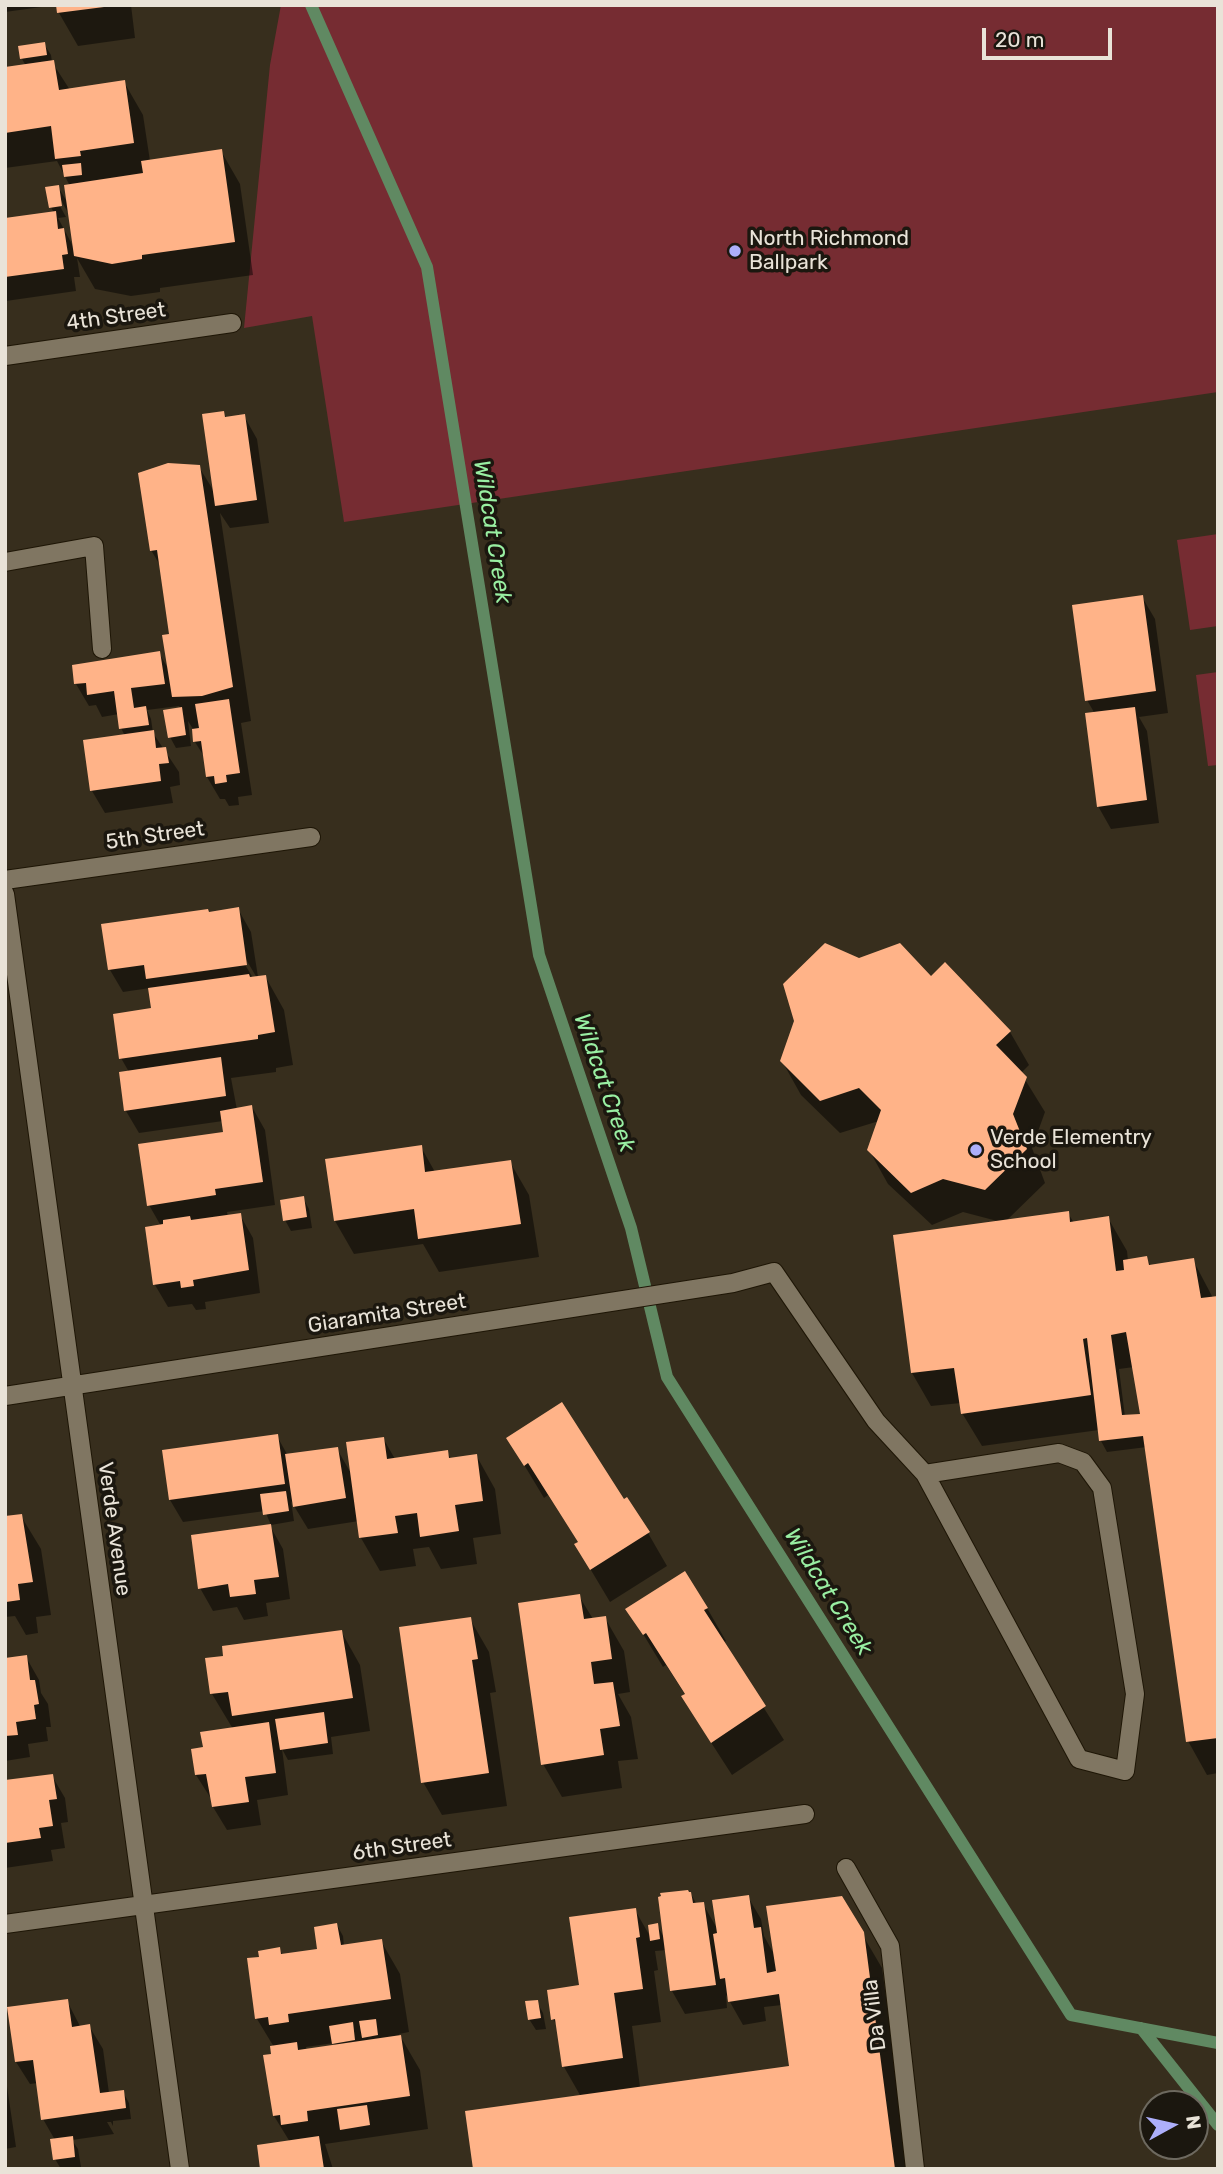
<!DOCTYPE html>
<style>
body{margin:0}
#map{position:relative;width:1223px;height:2174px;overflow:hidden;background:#372e1d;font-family:Rubik,sans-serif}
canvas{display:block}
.frame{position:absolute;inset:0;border:7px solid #e9e3d8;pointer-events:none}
.north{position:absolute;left:1139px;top:2090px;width:70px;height:70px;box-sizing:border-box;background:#1b170f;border:2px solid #6d695f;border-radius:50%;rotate:82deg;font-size:19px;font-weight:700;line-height:28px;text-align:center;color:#e9e3d8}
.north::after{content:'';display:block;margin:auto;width:24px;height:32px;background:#adaffb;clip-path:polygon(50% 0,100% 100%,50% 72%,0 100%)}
.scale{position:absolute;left:982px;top:28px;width:130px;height:32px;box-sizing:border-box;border:4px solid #e9e3d8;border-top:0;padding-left:9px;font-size:21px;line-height:24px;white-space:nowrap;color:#e9e3d8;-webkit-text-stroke:5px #1b170f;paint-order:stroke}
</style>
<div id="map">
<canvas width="1223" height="2174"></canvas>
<div class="frame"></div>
<div class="north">N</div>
<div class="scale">20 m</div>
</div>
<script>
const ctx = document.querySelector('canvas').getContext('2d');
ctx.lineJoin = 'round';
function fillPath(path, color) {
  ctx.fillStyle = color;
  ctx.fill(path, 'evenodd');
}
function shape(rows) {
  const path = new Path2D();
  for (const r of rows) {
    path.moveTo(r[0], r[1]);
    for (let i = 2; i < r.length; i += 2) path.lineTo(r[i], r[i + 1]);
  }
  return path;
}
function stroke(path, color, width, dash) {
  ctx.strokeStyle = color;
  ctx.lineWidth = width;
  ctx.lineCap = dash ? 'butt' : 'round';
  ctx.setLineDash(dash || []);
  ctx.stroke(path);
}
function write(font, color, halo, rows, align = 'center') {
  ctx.font = font + ' Rubik,sans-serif';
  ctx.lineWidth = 7;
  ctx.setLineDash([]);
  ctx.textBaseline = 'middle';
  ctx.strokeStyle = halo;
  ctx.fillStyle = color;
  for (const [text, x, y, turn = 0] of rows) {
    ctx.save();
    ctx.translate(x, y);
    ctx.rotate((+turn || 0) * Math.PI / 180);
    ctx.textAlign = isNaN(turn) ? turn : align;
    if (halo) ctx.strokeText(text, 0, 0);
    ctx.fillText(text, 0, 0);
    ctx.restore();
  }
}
fillPath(shape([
 [281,5,1218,5,1218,392,344,522,312,316,244,328,270,65],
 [1218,534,1218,626,1190,630,1177,540],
 [1218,672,1218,765,1208,766,1196,675]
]), '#762c32');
fillPath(shape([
 [5,5,56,5,5,12],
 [58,5,131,5,135,38,78,46,59,13],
 [44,44,51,55,52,62,70,90,124,82,143,115,150,161,221,151,240,184,253,275,160,288,160,292,131,296,95,289,77,258,80,277,74,277,76,291,6,301,5,220,54,213,51,207,58,187,69,205,70,186,57,161,5,168,5,69,26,66,22,59],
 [59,197,70,216,75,250,58,218,66,217,56,199],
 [223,413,227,418,244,416,257,439,269,523,230,528,220,513,251,721,241,723,252,795,238,797,239,805,229,806,225,799,220,799,207,777,205,758,195,742,193,729,188,721,191,746,176,748,170,737,181,709,179,706,147,710,151,719,153,733,179,772,180,785,170,787,173,803,105,813,92,791,125,736,121,728,119,714,102,717,96,705,89,706,76,684,159,653,169,670,171,636,161,567,151,550,199,467,215,493],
 [1142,597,1155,619,1168,713,1139,717,1147,731,1159,823,1111,829,1098,806,1095,714,1087,700],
 [238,909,251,932,258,977,265,976,284,1010,293,1065,276,1068,276,1072,231,1078,237,1110,252,1107,265,1130,275,1205,227,1212,228,1217,240,1215,253,1238,260,1293,205,1302,206,1309,196,1310,192,1304,168,1307,155,1285,161,1226,149,1205,225,1134,223,1121,139,1133,126,1111,129,1072,121,1058,153,1010,150,988,123,992,110,970,209,914],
 [244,956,257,978,253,978,241,958],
 [859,960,931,978,1010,1032,1029,1065,1021,1073,1045,1112,1032,1148,1045,1183,1006,1221,1068,1213,1074,1223,1108,1218,1127,1251,1128,1261,1146,1258,1151,1266,1193,1260,1213,1298,1218,1297,1218,1773,1207,1775,1188,1741,1147,1447,1107,1452,1101,1441,1099,1430,982,1446,962,1413,961,1403,931,1406,912,1373,895,1236,1001,1222,963,1212,932,1225,888,1184,869,1150,879,1121,840,1133,801,1095,782,1061],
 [1134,1367,1142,1422,1125,1417,1119,1369],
 [421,1147,435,1172,510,1162,529,1195,539,1257,439,1272,423,1244,354,1254,335,1221],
 [303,1198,309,1209,312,1228,291,1231,285,1220],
 [277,1436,288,1456,337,1449,352,1475,383,1438,395,1459,447,1452,451,1459,476,1455,495,1489,501,1534,473,1538,477,1564,441,1569,429,1547,413,1549,416,1566,380,1571,361,1538,359,1521,308,1529,291,1501,294,1521,271,1525,265,1511,183,1522,170,1500],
 [508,1438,623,1502,648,1533,667,1566,610,1602,576,1545,579,1543,548,1495,544,1498],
 [21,1516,41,1549,51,1615,36,1617,38,1633,26,1635,15,1616,5,1617,5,1518],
 [270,1526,283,1549,290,1599,266,1603,268,1616,244,1620,237,1607,213,1611,200,1588],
 [579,1596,593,1619,605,1618,624,1651,630,1692,618,1694,631,1717,638,1759,618,1761,622,1788,562,1797,543,1764],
 [707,1608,726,1641,723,1643,784,1740,732,1775,703,1730,686,1696,666,1665,663,1667,628,1609],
 [470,1619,489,1652,496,1692,490,1693,507,1806,442,1815,423,1782],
 [341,1631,360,1665,370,1731,331,1737,333,1754,288,1760,282,1749,288,1795,257,1800,261,1825,227,1830,213,1807,212,1797,210,1797,196,1775,205,1749,233,1729,212,1694],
 [26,1657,39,1680,41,1693,48,1704,51,1727,46,1727,48,1741,28,1744,30,1757,5,1761,5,1660],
 [52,1776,65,1798,68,1822,61,1823,65,1848,51,1850,53,1861,5,1868,5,1782],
 [691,1894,697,1905,703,1904,718,1930,748,1897,761,1919,764,1936,775,1956,841,1898,882,1968,909,2169,475,2169,580,2095,564,2067,559,2029,553,2019,581,1987,635,1910,651,1938,657,1925,665,1939],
 [667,1950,672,1991,685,2014,727,2008,726,1995,743,2025,766,2021,764,2007,782,2005,791,2067,640,2087,632,2026,661,2022,654,1971,658,1970,655,1951],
 [337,1925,343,1936,344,1946,381,1941,400,1974,409,2032,399,2034,420,2070,428,2129,325,2144,333,2169,262,2169,290,2142,274,2116,274,2047,257,2019,261,1958,279,1949,283,1955,319,1950],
 [334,2043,335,2046,307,2051,306,2047],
 [67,2001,81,2028,89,2026,103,2049,109,2093,123,2092,129,2103,131,2119,113,2121,113,2126,111,2122,107,2122,114,2134,72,2140,78,2149,81,2167,61,2169,55,2159,55,2140,43,2119,38,2083,30,2084,16,2062],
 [537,2002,543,2013,546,2029,536,2030,529,2019],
 [5,2073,16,2147,5,2149]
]), '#0007');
stroke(shape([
 [311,5,427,267,539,955,631,1228,667,1377,1071,2015,1218,2043],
 [1141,2028,1218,2125]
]), '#608962', 12);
fillPath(shape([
 [56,5,104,5,104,7,57,13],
 [45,42,47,55,20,59,18,46],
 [54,60,59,90,125,80,134,143,80,151,81,156,55,159,51,126,5,133,5,67],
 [222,149,235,242,142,255,142,259,112,264,74,256,64,185,143,173,141,161],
 [81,163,82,175,64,177,62,165],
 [59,185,62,206,49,208,45,187],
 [56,211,58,229,64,228,68,254,62,255,64,269,5,277,5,218],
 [224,411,225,417,245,414,257,500,215,506,202,414],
 [168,463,200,465,233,687,202,696,172,697,162,635,169,634,157,550,150,551,138,473],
 [1143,595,1156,691,1085,701,1072,605],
 [160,651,165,684,131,688,134,708,146,706,149,725,119,729,114,691,87,695,86,683,74,684,72,665],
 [229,699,240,773,226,775,227,782,215,784,214,776,206,777,201,741,193,742,192,729,199,728,195,704],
 [182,707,186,735,168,738,163,710],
 [1135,707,1147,800,1097,807,1085,713],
 [154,730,156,748,166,747,169,763,159,764,161,781,90,791,83,740],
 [239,907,247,965,146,979,144,965,108,970,101,924,208,909,209,912],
 [825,943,859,958,900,943,931,976,945,962,1011,1031,996,1045,1027,1077,1013,1114,1027,1149,985,1190,943,1179,911,1193,867,1150,881,1110,859,1088,820,1101,780,1061,794,1021,783,984],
 [249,974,250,977,266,975,275,1032,258,1035,258,1039,119,1059,113,1014,151,1008,148,988],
 [221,1057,226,1096,124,1111,119,1072],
 [252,1105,263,1182,215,1189,216,1195,147,1206,138,1144,223,1132,220,1111],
 [422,1145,425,1172,511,1160,521,1224,418,1239,414,1209,334,1221,325,1159],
 [304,1196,307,1217,283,1221,280,1200],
 [1069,1211,1070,1222,1109,1216,1116,1271,1124,1270,1123,1260,1147,1256,1149,1265,1194,1258,1201,1298,1218,1296,1218,1738,1186,1742,1143,1436,1099,1441,1087,1338,1083,1339,1091,1395,961,1414,954,1368,911,1373,893,1235],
 [1126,1332,1140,1414,1122,1415,1111,1335],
 [241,1213,249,1270,193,1280,194,1286,181,1288,180,1281,153,1285,145,1227,163,1224,163,1220,190,1216,191,1220],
 [562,1402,624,1499,627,1497,650,1532,590,1570,574,1544,578,1542,528,1463,524,1466,506,1438],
 [278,1434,285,1484,169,1500,162,1450],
 [384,1437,387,1459,448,1450,449,1458,477,1454,483,1501,455,1505,459,1531,420,1537,417,1513,395,1516,398,1533,359,1538,346,1442],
 [338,1447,346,1498,293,1507,285,1454],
 [286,1491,289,1511,263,1515,260,1494],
 [22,1514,33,1582,18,1584,20,1600,6,1602,5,1516],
 [271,1524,279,1577,254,1580,256,1594,230,1597,228,1584,198,1589,191,1535],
 [685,1571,708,1608,704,1610,766,1706,711,1743,681,1696,685,1694,646,1633,643,1635,625,1609],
 [580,1594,584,1619,606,1616,612,1659,591,1662,594,1684,613,1682,620,1726,600,1729,604,1755,541,1765,518,1603],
 [471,1617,478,1659,472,1660,489,1773,421,1783,399,1627],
 [342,1630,353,1698,232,1716,228,1692,210,1694,205,1658,223,1656,222,1646],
 [27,1655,30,1680,35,1680,39,1704,34,1705,36,1719,16,1722,18,1735,5,1736,5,1658],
 [324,1712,328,1743,280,1750,275,1719],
 [269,1722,276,1773,245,1777,249,1802,212,1807,206,1774,195,1775,191,1749,203,1747,200,1732],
 [53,1774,57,1799,49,1800,53,1826,39,1828,41,1838,5,1843,5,1780],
 [688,1890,689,1892,691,1892,693,1903,704,1902,716,1985,670,1991,658,1897,661,1896,660,1893],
 [749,1895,754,1928,761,1927,767,1973,776,1971,766,1906,842,1896,864,1932,895,2169,473,2169,465,2111,789,2066,779,1994,728,2002,725,1978,720,1979,713,1934,717,1933,712,1900],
 [636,1908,640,1937,636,1938,643,1989,614,1993,623,2058,562,2067,555,2019,551,2020,547,1990,579,1985,569,1917],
 [337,1923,341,1945,382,1939,391,1999,288,2014,289,2022,269,2025,268,2017,255,2019,247,1958,259,1957,258,1951,280,1947,281,1954,317,1949,314,1927],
 [658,1923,660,1939,650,1941,648,1925],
 [68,1999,72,2027,90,2024,100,2093,124,2090,126,2108,41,2120,33,2060,15,2062,7,2007],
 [538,2000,541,2018,528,2020,525,2001],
 [376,2019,378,2035,362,2038,359,2021],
 [353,2022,355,2040,332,2044,329,2026],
 [401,2035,410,2096,307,2111,308,2121,281,2125,280,2115,273,2116,263,2055,271,2054,270,2046,297,2042,298,2050],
 [367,2105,370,2125,340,2130,337,2109],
 [73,2136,75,2157,53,2160,50,2139],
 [319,2136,324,2169,260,2169,257,2145]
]), '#ffb388');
const minor = shape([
 [5,356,232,323],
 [5,562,94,546,102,649],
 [5,880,311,837],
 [5,894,180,2169],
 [5,1396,733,1283,774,1272,876,1421,925,1474,1079,1759,1125,1771,1135,1694,1102,1488,1083,1462,1059,1453,925,1474],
 [846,1868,890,1946,915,2169],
 [5,1924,805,1814]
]);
stroke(minor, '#1e1606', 20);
stroke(minor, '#807662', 18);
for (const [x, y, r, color] of [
 [735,251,7,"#adaffb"],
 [976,1150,7,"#adaffb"]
]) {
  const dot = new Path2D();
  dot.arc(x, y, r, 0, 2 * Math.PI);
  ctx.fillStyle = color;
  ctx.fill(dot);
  stroke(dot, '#1b170f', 2.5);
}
write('21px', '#e9e3d8', '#1b170f', [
 ["North Richmond",749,239],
 ["Ballpark",749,263],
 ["Verde Elementry",990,1138],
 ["School",990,1162]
], 'left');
write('21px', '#e9e3d8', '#1b170f', [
 ["4th Street",116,317,-8],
 ["5th Street",155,836,-8],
 ["Giaramita Street",387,1314,-9],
 ["Verde Avenue",114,1529,82],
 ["6th Street",402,1847,-8],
 ["Da Villa",875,2015,-97]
]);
write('italic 23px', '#99efa2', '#1b170f', [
 ["Wildcat Creek",492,532,81],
 ["Wildcat Creek",604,1083,71],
 ["Wildcat Creek",828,1592,58]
]);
</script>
